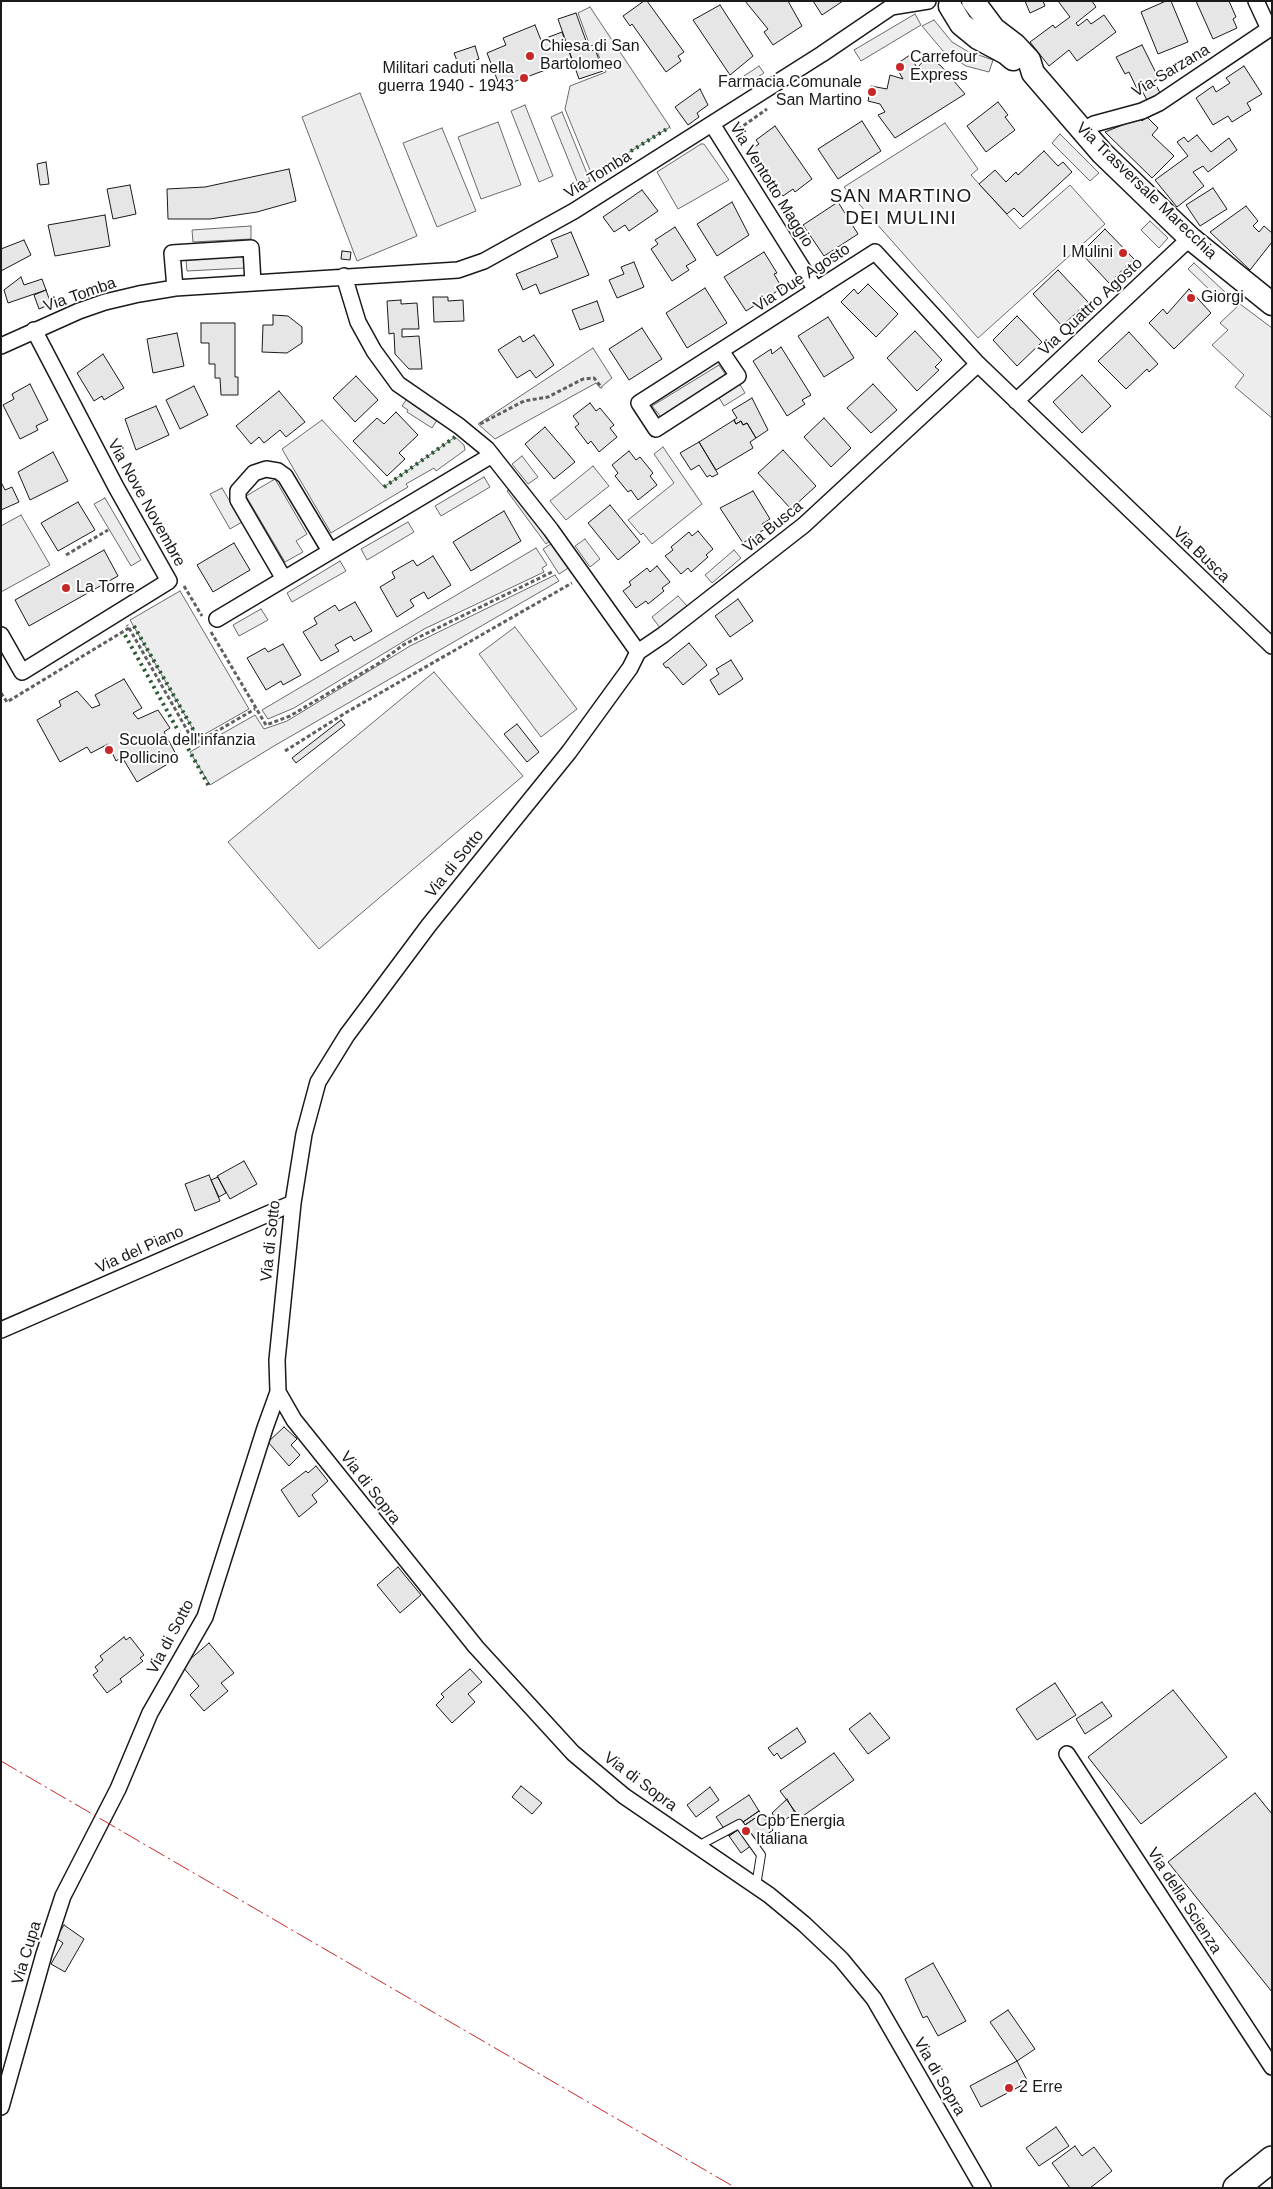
<!DOCTYPE html>
<style>
body{margin:0}
#map{position:relative;width:1273px;height:2189px;overflow:hidden;background:#fff;font-family:Helvetica,sans-serif}
canvas{display:block}
.frame{position:absolute;inset:0;border:2px solid #1a1a1a;pointer-events:none}
</style>
<div id="map">
<canvas width="1273" height="2189"></canvas>
<div class="frame"></div>
</div>
<script>
const ctx = document.querySelector('canvas').getContext('2d');
ctx.lineJoin = 'round';
function fillPath(path, color) {
  ctx.fillStyle = color;
  ctx.fill(path, 'evenodd');
}
function shape(rows) {
  const path = new Path2D();
  for (const r of rows) {
    path.moveTo(r[0], r[1]);
    for (let i = 2; i < r.length; i += 2) path.lineTo(r[i], r[i + 1]);
  }
  return path;
}
function stroke(path, color, width, dash) {
  ctx.strokeStyle = color;
  ctx.lineWidth = width;
  ctx.lineCap = dash ? 'butt' : 'round';
  ctx.setLineDash(dash || []);
  ctx.stroke(path);
}
function write(font, color, halo, rows, align = 'center') {
  ctx.font = font + ' Helvetica,sans-serif';
  ctx.lineWidth = 4;
  ctx.setLineDash([]);
  ctx.textBaseline = 'middle';
  ctx.strokeStyle = halo;
  ctx.fillStyle = color;
  for (const [text, x, y, turn = 0] of rows) {
    ctx.save();
    ctx.translate(x, y);
    ctx.rotate((+turn || 0) * Math.PI / 180);
    ctx.textAlign = isNaN(turn) ? turn : align;
    if (halo) ctx.strokeText(text, 0, 0);
    ctx.fillText(text, 0, 0);
    ctx.restore();
  }
}
const built = shape([
 [590,7,670,127,592,175,565,109,570,86,606,72,594,45,590,46,578,13,590,7],
 [915,14,921,25,861,61,854,50,915,14],
 [934,20,952,42,967,51,993,60,989,72,966,66,943,51,922,26,934,20],
 [759,66,764,73,739,89,735,82,759,66],
 [360,93,417,236,357,261,302,117,360,93],
 [525,105,553,176,539,182,511,111,525,105],
 [562,112,590,181,579,186,551,117,562,112],
 [498,122,521,185,481,199,458,137,498,122],
 [945,123,978,169,971,175,1020,229,1070,185,1105,224,978,338,844,187,945,123],
 [442,128,476,211,437,227,403,143,442,128],
 [1060,134,1099,173,1090,181,1052,143,1060,134],
 [701,144,704,144,729,180,678,209,657,172,701,144],
 [1150,221,1168,238,1159,248,1141,230,1150,221],
 [251,226,251,239,193,242,192,230,251,226],
 [245,256,245,268,187,271,186,260,245,256],
 [1194,263,1225,292,1218,298,1188,269,1194,263],
 [1240,304,1272,328,1272,418,1235,387,1244,375,1212,345,1228,330,1220,323,1240,304],
 [593,348,612,378,600,388,596,383,495,439,478,424,593,348],
 [719,365,726,375,661,417,652,406,719,365],
 [739,383,745,393,724,406,718,396,739,383],
 [408,397,414,400,412,404,437,420,432,428,407,412,408,410,402,406,408,397],
 [322,420,384,487,455,437,464,445,465,450,436,471,434,468,406,484,408,487,331,533,282,449,322,420],
 [663,447,702,504,652,544,643,533,641,535,628,520,674,483,654,454,663,447],
 [522,456,538,477,528,484,512,464,522,456],
 [593,466,609,486,566,520,550,501,593,466],
 [484,477,490,487,441,516,435,506,484,477],
 [275,479,307,534,296,541,303,552,285,562,246,496,275,479],
 [222,488,242,522,230,529,210,494,222,488],
 [512,488,551,540,546,544,507,491,512,488],
 [105,498,141,560,131,566,94,504,105,498],
 [21,515,50,565,1,592,1,526,21,515],
 [408,522,414,532,367,560,361,549,408,522],
 [585,539,600,559,590,567,575,546,585,539],
 [554,542,570,567,559,574,543,549,554,542],
 [536,548,547,565,542,568,544,572,424,629,294,708,268,719,262,710,536,548],
 [734,550,741,558,712,583,705,575,734,550],
 [340,561,346,571,292,602,287,593,340,561],
 [555,575,559,581,274,746,210,785,190,752,255,715,264,729,287,721,410,646,555,575],
 [180,591,249,709,198,738,130,620,180,591],
 [678,596,687,606,660,628,652,617,678,596],
 [261,609,268,620,239,636,233,625,261,609],
 [515,627,577,709,541,737,479,654,515,627],
 [434,672,523,776,319,949,228,842,434,672]
]);
fillPath(built, '#ededed');
stroke(built, '#6a6a6a', 1);
const building = shape([
 [644,1,647,1,684,52,678,56,681,61,666,72,632,24,630,26,623,16,644,1],
 [745,1,788,1,802,26,773,45,764,32,768,29,745,1],
 [813,1,843,1,822,15,813,1],
 [1025,1,1043,1,1045,6,1030,13,1025,1],
 [1058,1,1092,1,1096,7,1076,23,1078,26,1087,19,1091,24,1104,15,1116,32,1077,61,1069,50,1049,66,1030,42,1053,25,1055,28,1070,17,1058,1],
 [1166,1,1171,1,1188,42,1158,54,1141,12,1166,1],
 [1196,1,1229,1,1236,17,1233,19,1237,28,1213,39,1196,1],
 [720,5,753,56,730,75,693,20,720,5],
 [576,13,590,52,595,49,603,71,579,79,558,19,576,13],
 [535,25,541,40,562,32,572,60,500,87,487,53,506,45,503,38,535,25],
 [1142,45,1159,79,1154,81,1162,97,1149,104,1140,87,1137,89,1129,72,1125,74,1116,57,1142,45],
 [475,46,479,59,459,66,454,53,475,46],
 [910,55,917,68,928,56,941,66,965,94,895,138,878,115,885,112,880,104,868,101,871,86,887,89,890,75,903,79,895,65,910,55],
 [1244,66,1262,94,1247,103,1251,110,1232,122,1228,116,1213,125,1196,98,1213,86,1216,92,1230,83,1226,78,1244,66],
 [700,89,708,105,697,113,699,117,688,125,675,107,700,89],
 [998,102,1008,115,1005,117,1015,130,986,152,967,126,998,102],
 [1147,117,1158,128,1152,135,1174,156,1152,178,1105,132,1140,118,1142,121,1147,117],
 [862,121,881,151,838,179,818,149,862,121],
 [775,126,812,179,795,192,793,189,783,196,751,149,759,144,756,140,775,126],
 [1197,135,1211,152,1229,138,1237,150,1208,172,1203,166,1193,172,1204,186,1177,207,1155,180,1188,156,1177,142,1184,137,1188,142,1197,135],
 [1044,151,1058,166,1063,162,1072,172,1023,217,1014,208,1007,214,979,184,995,170,1006,182,1016,172,1018,175,1044,151],
 [46,162,49,184,40,185,37,164,46,162],
 [289,169,296,201,257,212,210,219,168,219,167,189,205,187,289,169],
 [130,185,136,214,113,219,107,189,130,185],
 [1213,188,1227,209,1200,226,1186,205,1213,188],
 [642,190,658,211,629,231,625,225,614,232,603,217,642,190],
 [732,202,749,235,717,256,697,224,732,202],
 [838,202,858,234,824,256,803,225,838,202],
 [1246,206,1258,221,1253,226,1259,232,1264,226,1272,233,1272,242,1250,270,1210,232,1246,206],
 [105,215,110,246,55,256,48,225,105,215],
 [675,227,696,260,686,266,689,270,672,281,651,249,658,244,655,240,675,227],
 [1105,229,1134,259,1109,283,1081,253,1105,229],
 [571,232,589,275,540,294,536,284,523,290,516,274,558,257,551,240,571,232],
 [24,240,31,255,1,271,1,249,24,240],
 [342,251,351,252,350,260,341,259,342,251],
 [764,252,777,273,774,274,782,288,746,311,724,277,764,252],
 [634,262,644,287,617,298,609,280,624,274,621,267,634,262],
 [1058,270,1088,302,1062,326,1033,294,1058,270],
 [21,277,24,285,42,279,46,290,8,303,4,290,21,277],
 [868,284,898,314,876,337,841,302,854,289,858,294,868,284],
 [705,288,727,323,687,348,666,313,705,288],
 [1189,289,1211,313,1174,349,1149,323,1163,309,1167,314,1189,289],
 [46,290,51,304,39,309,34,295,46,290],
 [433,297,448,297,448,301,463,300,464,321,434,322,433,297],
 [401,300,401,304,417,303,419,329,402,329,402,337,419,336,422,369,409,369,395,354,394,333,389,334,387,301,401,300],
 [597,301,604,321,580,330,572,310,597,301],
 [273,315,288,316,302,327,302,343,287,353,262,352,263,325,273,325,273,315],
 [1017,316,1042,342,1017,366,993,340,1017,316],
 [828,317,854,358,824,377,798,336,828,317],
 [201,323,235,323,235,377,238,377,238,395,221,395,220,378,215,378,215,364,209,364,209,343,201,343,201,323],
 [642,328,662,359,629,380,609,349,642,328],
 [915,331,942,360,935,367,939,370,917,391,887,358,915,331],
 [1129,332,1158,364,1149,372,1147,369,1126,389,1098,361,1129,332],
 [177,333,184,366,153,373,147,339,177,333],
 [534,335,554,365,536,378,530,370,517,378,498,350,520,336,523,342,534,335],
 [781,347,811,395,802,400,805,404,787,416,753,361,771,349,772,354,781,347],
 [103,354,124,388,104,400,102,396,94,401,77,373,103,354],
 [1082,375,1111,406,1082,433,1053,402,1082,375],
 [356,376,378,400,355,422,333,398,356,376],
 [30,384,48,420,36,426,38,430,20,439,3,405,14,399,12,394,30,384],
 [873,384,897,410,871,433,847,408,873,384],
 [194,386,208,415,180,429,166,400,194,386],
 [279,391,305,422,286,437,280,430,264,443,259,437,251,444,236,426,279,391],
 [752,398,768,430,756,438,747,423,743,425,741,421,736,424,734,420,737,418,732,410,752,398],
 [590,403,596,411,600,408,614,425,610,428,617,437,599,452,591,441,588,444,575,427,579,424,573,416,590,403],
 [156,406,169,435,136,450,125,419,156,406],
 [396,412,418,435,399,453,405,459,387,476,353,441,377,418,384,424,396,412],
 [824,418,851,448,831,467,804,437,824,418],
 [734,420,736,424,741,421,743,425,747,423,756,438,750,442,753,448,716,470,699,442,734,420],
 [545,427,575,462,554,479,525,444,545,427],
 [699,442,718,474,712,477,710,475,707,477,699,465,691,470,680,453,699,442],
 [783,450,816,486,791,509,758,473,783,450],
 [629,451,636,460,640,457,653,473,650,476,657,485,638,500,631,490,628,492,615,476,618,473,612,465,629,451],
 [53,452,68,481,30,500,18,472,53,452],
 [1,482,5,490,12,487,19,502,1,510,1,482],
 [753,491,770,519,762,524,765,529,743,543,720,508,753,491],
 [78,502,95,530,58,551,41,523,78,502],
 [610,505,640,542,618,560,588,523,610,505],
 [504,511,521,541,471,571,453,542,504,511],
 [698,531,713,549,706,555,708,557,691,572,688,568,681,574,665,556,673,550,671,547,689,532,692,536,698,531],
 [234,543,250,570,213,592,197,565,234,543],
 [104,550,118,576,29,626,15,600,104,550],
 [433,556,451,585,428,599,424,592,410,600,414,606,397,617,380,587,395,578,392,572,413,560,417,566,433,556],
 [657,566,670,582,662,588,664,591,648,604,646,601,636,608,623,591,631,585,629,582,647,568,650,572,657,566],
 [738,599,753,621,730,637,715,616,738,599],
 [355,602,372,631,354,641,351,636,335,645,339,651,321,661,303,632,317,624,314,618,335,605,339,611,355,602],
 [689,643,707,665,683,685,668,667,666,668,663,664,689,643],
 [283,644,301,675,283,685,281,681,266,690,247,658,265,648,268,652,283,644],
 [731,660,743,679,719,695,710,680,719,674,716,669,731,660],
 [124,679,142,708,133,713,138,719,158,710,170,728,164,732,178,758,137,782,122,757,116,761,108,744,91,753,87,747,60,762,37,720,61,706,59,701,77,691,92,708,100,705,95,695,124,679],
 [341,720,345,725,296,763,292,758,341,720],
 [517,724,539,752,527,762,504,734,517,724],
 [244,1161,257,1184,230,1199,217,1176,244,1161],
 [209,1175,220,1201,195,1211,185,1184,209,1175],
 [218,1177,226,1193,219,1197,211,1180,218,1177],
 [284,1427,297,1439,291,1445,300,1455,289,1466,268,1442,284,1427],
 [316,1466,328,1481,312,1495,317,1502,299,1517,281,1490,306,1471,308,1473,316,1466],
 [398,1567,421,1595,400,1613,377,1585,398,1567],
 [124,1637,126,1640,130,1637,144,1655,140,1658,143,1661,120,1679,122,1682,107,1693,93,1675,98,1671,95,1667,103,1660,100,1656,124,1637],
 [209,1643,234,1673,221,1683,228,1691,204,1711,190,1695,199,1686,182,1666,209,1643],
 [470,1669,482,1682,468,1694,475,1702,452,1723,436,1705,444,1697,441,1694,470,1669],
 [1055,1683,1076,1715,1037,1740,1016,1709,1055,1683],
 [1173,1690,1227,1757,1141,1824,1088,1757,1173,1690],
 [1102,1702,1112,1716,1085,1734,1076,1719,1102,1702],
 [870,1713,890,1738,868,1754,849,1729,870,1713],
 [797,1728,806,1742,781,1759,777,1753,774,1756,768,1748,797,1728],
 [834,1753,854,1780,800,1818,780,1791,834,1753],
 [521,1786,542,1803,532,1814,512,1797,521,1786],
 [710,1787,719,1800,696,1817,687,1805,710,1787],
 [1255,1793,1272,1814,1272,1992,1168,1862,1255,1793],
 [749,1795,759,1811,727,1833,716,1817,749,1795],
 [787,1799,795,1813,779,1824,772,1813,787,1799],
 [759,1811,761,1814,729,1836,727,1833,759,1811],
 [761,1814,773,1830,741,1853,729,1836,761,1814],
 [64,1925,84,1939,65,1972,51,1964,63,1943,56,1938,64,1925],
 [933,1963,966,2021,938,2036,927,2016,923,2018,905,1979,933,1963],
 [1008,2010,1035,2049,1017,2061,990,2022,1008,2010],
 [1017,2061,1028,2082,981,2107,970,2086,1017,2061],
 [1056,2127,1069,2146,1039,2166,1026,2148,1056,2127],
 [1075,2146,1082,2156,1094,2147,1112,2171,1090,2188,1070,2188,1052,2163,1075,2146]
]);
fillPath(building, '#e6e6e6');
stroke(building, '#1a1a1a', 1);
const service = shape([
 [698,1846,739,1824,761,1855,756,1886]
]);
const minor = shape([
 [1256,1,1269,29],
 [891,7,928,1],
 [712,124,816,290],
 [1082,131,1094,124,1142,111,1159,103,1272,27],
 [344,276,358,322,374,351,398,384,459,426,487,449,551,530,638,652],
 [175,288,172,253,251,248,253,283],
 [1,346,79,311,105,302,139,294,175,288,458,270,484,261,574,211,822,54,900,1],
 [721,351,738,376,656,429,639,403,875,252,978,364,1272,646],
 [1016,401,1190,238],
 [284,579,238,500,238,491,254,473,266,469,278,471,285,476,330,551],
 [217,619,492,455],
 [1,635,22,672,169,581,116,487,34,330],
 [1,1330,293,1203],
 [278,1392,294,1420,476,1647,573,1753,624,1796,769,1895,804,1924,841,1959,874,1999,983,2188],
 [1067,1754,1272,2067],
 [1,2107,44,1954,63,1896,118,1789,150,1713,205,1617,265,1428,278,1392,277,1360,293,1203,304,1134,318,1082,347,1035,429,925,569,752,630,668,638,652,663,635,804,525,978,364]
]);
const secondary = shape([
 [973,1,994,29,1015,45,1029,60,1033,73,1102,153,1190,238,1272,304],
 [950,6,961,24,978,38,1006,53,1013,59]
]);
const primary = shape([
 [1236,2188,1272,2159]
]);
stroke(service, '#1a1a1a', 10);
stroke(minor, '#1a1a1a', 18);
stroke(secondary, '#1a1a1a', 25);
stroke(primary, '#1a1a1a', 28);
stroke(shape([
 [733,133,767,109],
 [480,424,524,401,548,397,583,379,594,378,602,388],
 [66,555,108,530],
 [184,586,202,616],
 [129,628,195,744,255,709],
 [211,632,266,725,290,716,379,663,403,645,554,571],
 [1,693,7,702,129,628,127,625],
 [285,751,347,712,572,583]
]), '#5f5f5f', 3, [4, 2.5]);
stroke(service, '#fff', 8);
stroke(minor, '#fff', 15);
stroke(secondary, '#fff', 22);
stroke(primary, '#fff', 25);
stroke(shape([
 [592,175,670,127],
 [384,487,455,437],
 [134,626,198,738],
 [125,635,210,788]
]), '#2b5a34', 4, [2.5, 4]);
stroke(shape([
 [1,1761,736,2188]
]), '#c62828', 1, [18, 4, 2.5, 4]);
for (const [x, y, r, color] of [
 [530,56,5,"#c62828"],
 [900,67,5,"#c62828"],
 [524,78,5,"#c62828"],
 [872,92,5,"#c62828"],
 [1123,253,5,"#c62828"],
 [1191,298,5,"#c62828"],
 [66,588,5,"#c62828"],
 [109,750,5,"#c62828"],
 [746,1831,5,"#c62828"],
 [1009,2088,5,"#c62828"]
]) {
  const dot = new Path2D();
  dot.arc(x, y, r, 0, 2 * Math.PI);
  ctx.fillStyle = color;
  ctx.fill(dot);
  stroke(dot, '#fff', 2);
}
write('16px', '#1a1a1a', '#fff', [
 ["Chiesa di San",540,47],
 ["Bartolomeo",540,65],
 ["Carrefour",910,58],
 ["Express",910,76],
 ["Militari caduti nella",514,69,"right"],
 ["guerra 1940 - 1943",514,87,"right"],
 ["Farmacia Comunale",862,83,"right"],
 ["San Martino",862,101,"right"],
 ["I Mulini",1113,253,"right"],
 ["Giorgi",1201,298],
 ["La Torre",76,588],
 ["Scuola dell'infanzia",119,741],
 ["Pollicino",119,759],
 ["Cpb Energia",756,1822],
 ["Italiana",756,1840],
 ["2 Erre",1019,2088]
], 'left');
write('16px', '#1a1a1a', '#fff', [
 ["Via Sarzana",1171,71,-31],
 ["Via Tomba",598,175,-32],
 ["Via Ventotto Maggio",771,185,58],
 ["Via Trasversale Marecchia",1146,191,44],
 ["Via Due Agosto",802,278,-33],
 ["Via Tomba",80,295,-19],
 ["Via Quattro Agosto",1091,307,-43],
 ["Via Nove Novembre",146,503,61],
 ["Via Busca",773,527,-39],
 ["Via Busca",1201,555,44],
 ["Via di Sotto",455,864,-51],
 ["Via di Sotto",271,1241,-84],
 ["Via del Piano",140,1250,-24],
 ["Via di Sopra",370,1488,52],
 ["Via di Sotto",171,1637,-62],
 ["Via di Sopra",640,1782,37],
 ["Via della Scienza",1184,1901,57],
 ["Via Cupa",27,1953,-73],
 ["Via di Sopra",939,2077,60]
]);
ctx.letterSpacing = '1px';
write('19px', '#1a1a1a', '#fff', [
 ["SAN MARTINO",901,197],
 ["DEI MULINI",901,219]
]);
ctx.letterSpacing = '0px';
</script>
